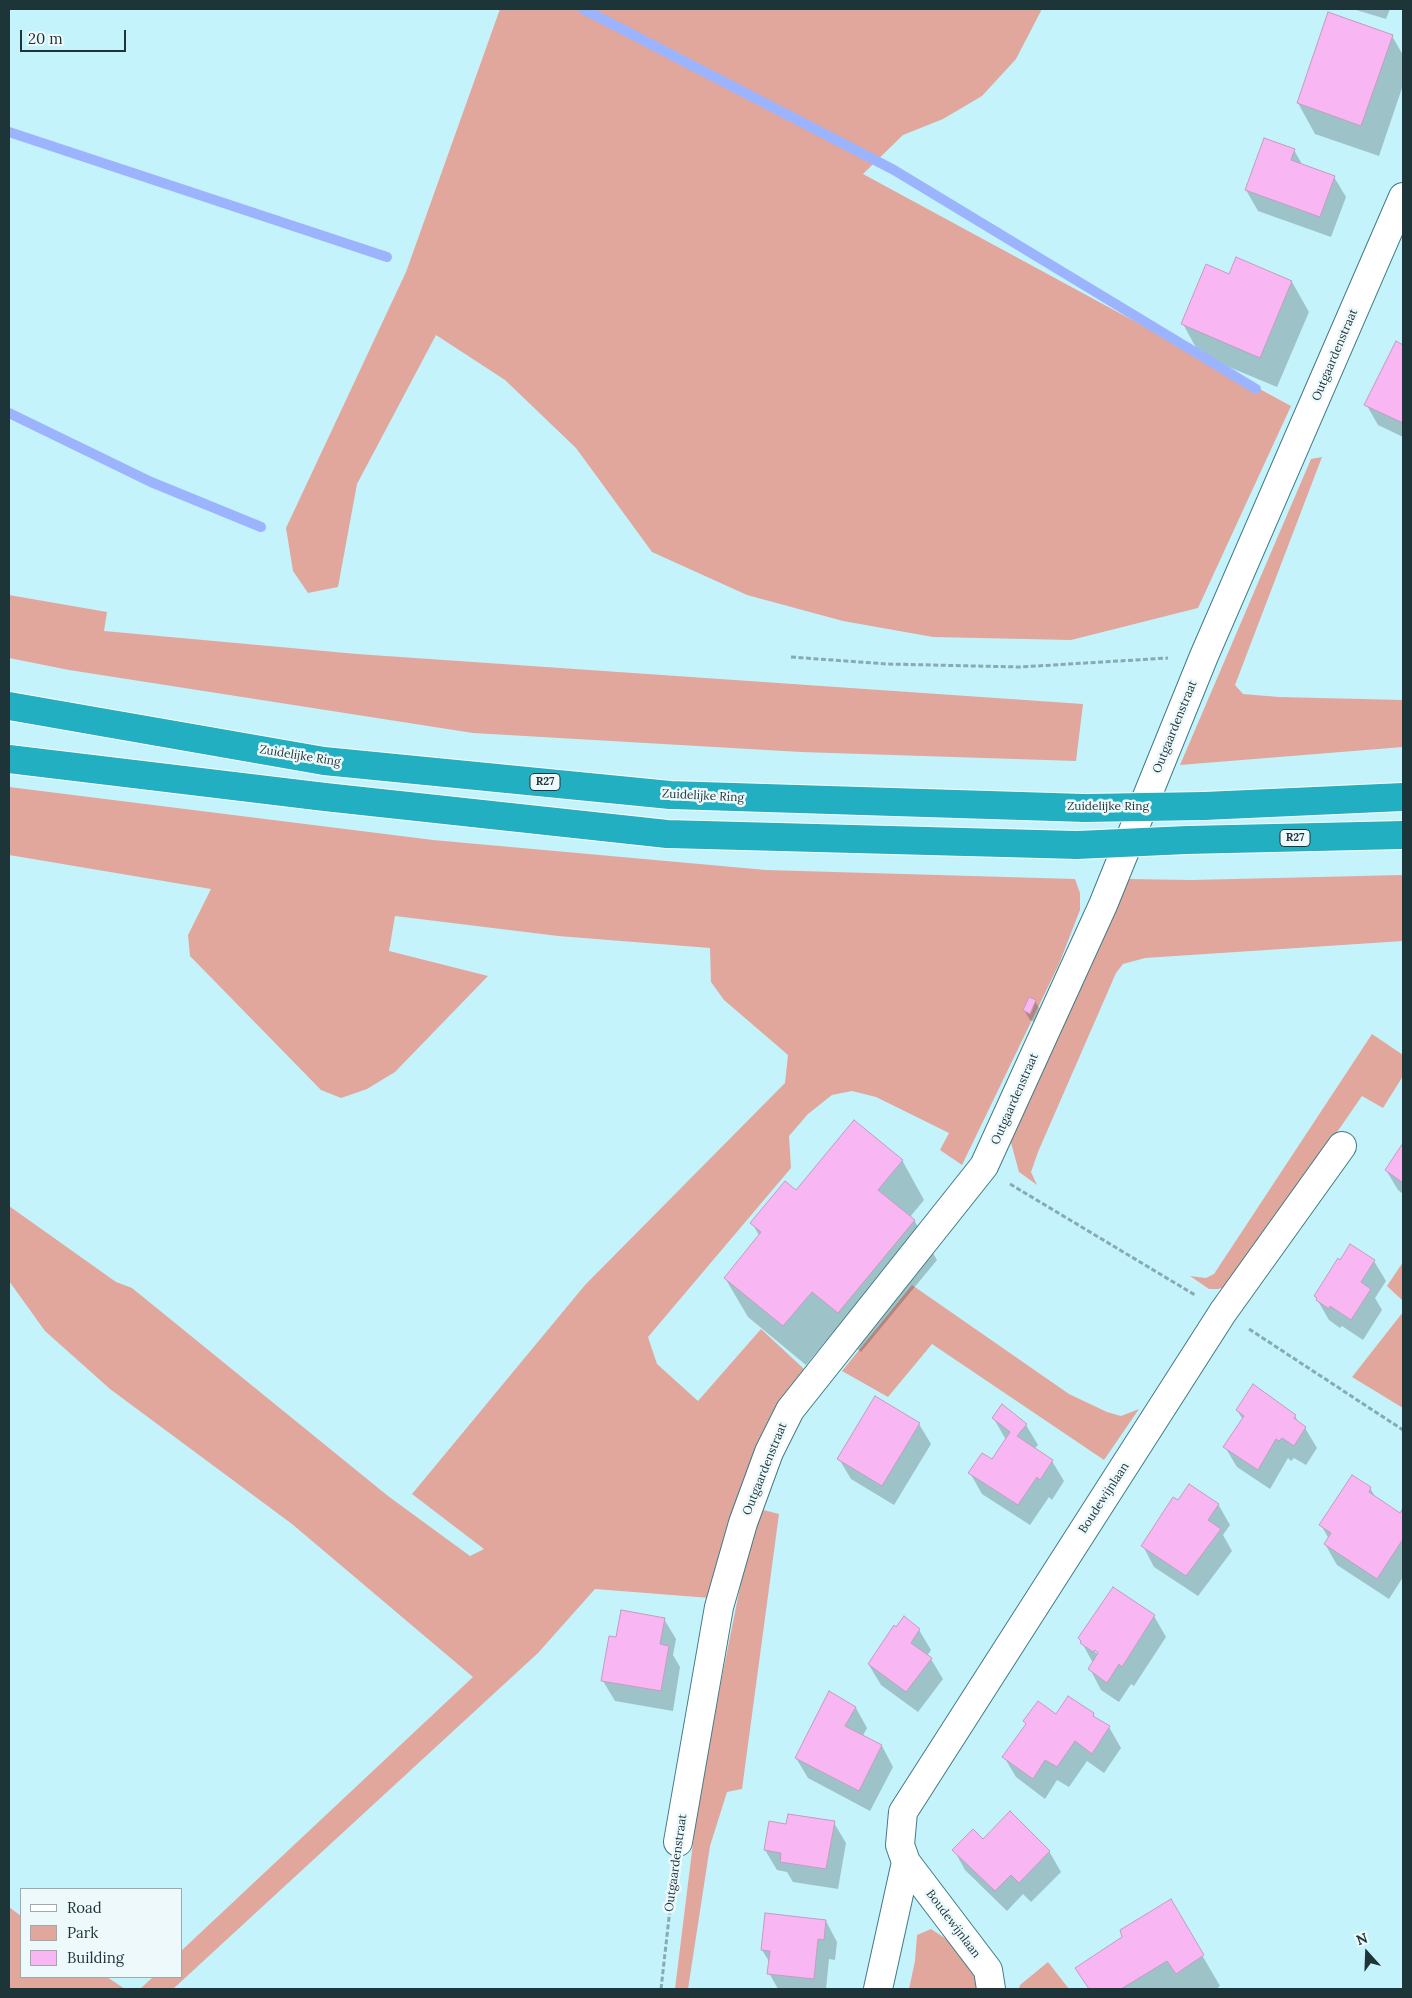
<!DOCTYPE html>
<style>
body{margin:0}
#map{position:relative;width:1412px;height:1998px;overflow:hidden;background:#c5f3fb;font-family:Lora,serif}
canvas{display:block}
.frame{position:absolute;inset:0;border:10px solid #1d3439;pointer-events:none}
.legend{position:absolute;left:20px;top:1888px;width:162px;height:90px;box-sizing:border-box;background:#eef9fb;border:1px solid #9aaaad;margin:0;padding:6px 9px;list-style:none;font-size:15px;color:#1d3439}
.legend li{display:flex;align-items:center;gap:10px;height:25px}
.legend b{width:25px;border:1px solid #9aaaad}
.north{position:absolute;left:1342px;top:1928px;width:50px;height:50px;-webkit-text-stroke:4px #eef9fb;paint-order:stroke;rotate:340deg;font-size:14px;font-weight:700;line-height:20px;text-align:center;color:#1d3439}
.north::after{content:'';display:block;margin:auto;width:18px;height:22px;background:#1d3439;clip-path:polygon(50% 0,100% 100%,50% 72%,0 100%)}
.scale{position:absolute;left:20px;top:30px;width:106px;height:22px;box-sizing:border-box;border:2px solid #1d3439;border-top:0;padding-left:6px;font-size:15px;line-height:18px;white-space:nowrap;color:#1d3439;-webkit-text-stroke:4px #eef9fb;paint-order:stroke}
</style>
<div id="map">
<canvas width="1412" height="1998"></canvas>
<div class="frame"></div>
<ul class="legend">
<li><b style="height:6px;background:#fff"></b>Road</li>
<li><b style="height:14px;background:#e1a79d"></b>Park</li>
<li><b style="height:14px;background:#f8b6f2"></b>Building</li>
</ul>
<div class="north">N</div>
<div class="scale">20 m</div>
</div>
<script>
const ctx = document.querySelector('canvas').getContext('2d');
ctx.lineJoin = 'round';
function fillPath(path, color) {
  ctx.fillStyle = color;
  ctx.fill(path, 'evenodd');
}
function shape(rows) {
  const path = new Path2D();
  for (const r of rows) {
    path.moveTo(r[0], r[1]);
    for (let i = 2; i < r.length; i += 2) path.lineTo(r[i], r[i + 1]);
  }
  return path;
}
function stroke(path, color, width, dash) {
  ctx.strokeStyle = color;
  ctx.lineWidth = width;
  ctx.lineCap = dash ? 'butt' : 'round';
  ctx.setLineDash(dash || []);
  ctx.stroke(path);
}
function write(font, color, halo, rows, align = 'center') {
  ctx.font = font + ' Lora,serif';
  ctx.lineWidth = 5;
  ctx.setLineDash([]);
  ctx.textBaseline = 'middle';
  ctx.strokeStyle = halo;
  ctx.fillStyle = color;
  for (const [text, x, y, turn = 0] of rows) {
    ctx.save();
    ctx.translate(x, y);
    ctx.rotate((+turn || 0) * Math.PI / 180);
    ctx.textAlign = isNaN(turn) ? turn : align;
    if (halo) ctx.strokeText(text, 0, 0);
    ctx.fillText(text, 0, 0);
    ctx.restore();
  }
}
fillPath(shape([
 [500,9,1042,9,1016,59,982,96,943,119,903,135,863,174,1291,406,1198,608,1071,640,933,637,843,621,747,595,652,552,576,448,505,380,436,335,357,484,338,587,308,593,293,571,286,528,406,272],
 [1322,457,1235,685,1243,694,1279,697,1403,700,1403,747,1180,765,1311,459],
 [9,595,107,612,104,631,357,654,1083,704,1076,761,801,752,473,733,69,670,9,658],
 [9,787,433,840,766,870,1075,879,1080,893,1080,910,1059,964,962,1165,940,1150,949,1133,876,1097,852,1091,832,1095,808,1114,789,1136,791,1168,648,1337,657,1364,698,1401,761,1329,804,1369,779,1407,710,1598,595,1589,538,1653,173,1989,140,1989,153,1977,181,1977,181,1951,473,1677,292,1524,110,1389,45,1331,9,1281,9,1206,116,1282,132,1288,388,1496,470,1556,484,1549,412,1494,585,1285,785,1083,788,1055,724,1000,711,982,710,948,558,936,395,916,389,951,488,976,395,1072,367,1089,341,1098,321,1090,190,956,188,935,211,889,9,855],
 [1403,875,1403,941,1145,958,1123,964,1116,973,1038,1152,1031,1172,1037,1185,1019,1172,1010,1139,1017,1117,1129,879,1191,880],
 [1372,1034,1403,1055,1403,1076,1383,1108,1362,1096,1257,1248,1229,1286,1218,1289,1209,1289,1190,1276,1206,1278,1214,1274],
 [1403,1262,1403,1301,1387,1286],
 [912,1285,1069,1394,1107,1412,1121,1416,1139,1409,1104,1460,932,1344,888,1397,842,1371],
 [1403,1312,1403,1408,1352,1377],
 [756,1508,779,1514,742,1789,727,1792,710,1846,688,1989,675,1989,700,1786],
 [9,1907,21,1916,21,1977,107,1977,125,1989,9,1989],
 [931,1929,957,1946,983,1980,983,1989,909,1989,915,1961,917,1935],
 [1048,1962,1069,1989,1019,1989,1020,1985]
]), '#e1a79d');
fillPath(shape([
 [1353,9,1390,9,1386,19],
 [1329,14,1392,36,1403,55,1403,85,1379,156,1315,134,1298,103],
 [1294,150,1303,166,1334,177,1346,197,1331,237,1258,211,1246,190],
 [1230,275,1292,282,1309,312,1277,387,1200,355,1183,324],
 [1396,343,1403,346,1403,437,1378,425,1366,404],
 [1035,1001,1041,1011,1036,1023,1030,1020,1024,1010],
 [1403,1145,1403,1194,1398,1190,1386,1170],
 [902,1160,924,1200,910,1217,914,1220,937,1260,861,1352,835,1330,806,1365,748,1317,725,1278,760,1237,752,1223,796,1192],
 [1374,1261,1386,1281,1375,1298,1382,1310,1363,1340,1342,1326,1340,1328,1329,1320,1315,1296],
 [1237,1410,1295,1416,1299,1423,1305,1428,1317,1448,1306,1465,1294,1458,1291,1461,1288,1458,1270,1489,1237,1467,1225,1447,1243,1420],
 [994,1419,1026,1425,1038,1445,1034,1449,1052,1461,1064,1481,1052,1500,1049,1497,1030,1525,982,1494,970,1473,992,1461,1006,1440],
 [919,1424,931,1444,894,1505,851,1479,839,1459],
 [1370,1488,1376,1498,1400,1514,1403,1510,1403,1577,1389,1599,1337,1565,1325,1544,1329,1539,1321,1525],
 [1179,1502,1218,1504,1230,1525,1223,1535,1232,1551,1198,1596,1154,1567,1143,1546],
 [1113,1588,1154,1616,1166,1637,1134,1686,1131,1684,1119,1702,1101,1690,1090,1669,1093,1663,1082,1643],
 [1095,1648,1103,1658,1095,1652],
 [664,1619,676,1639,673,1655,680,1667,673,1711,615,1701,603,1681,617,1639],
 [919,1630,931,1650,927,1656,931,1659,943,1679,918,1712,881,1685,869,1665],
 [856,1708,867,1728,862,1737,882,1746,893,1767,870,1811,808,1778,796,1758],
 [1093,1714,1096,1719,1109,1727,1121,1748,1104,1773,1087,1761,1069,1787,1057,1780,1045,1799,1016,1777,1004,1757,1027,1725,1056,1716],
 [834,1823,846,1843,838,1889,793,1882,787,1872,777,1870,765,1850,787,1825],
 [983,1841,1049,1851,1061,1872,1031,1902,1023,1894,1007,1911,965,1870,954,1850],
 [1170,1900,1220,1986,1216,1989,1089,1989,1077,1968,1123,1938],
 [826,1921,837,1942,835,1960,829,1959,826,1989,778,1989,769,1973,770,1963,762,1950]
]), '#0003');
stroke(shape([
 [583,9,894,170,1256,389],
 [9,132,387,257],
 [9,413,151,482,261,527]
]), '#9cb4fd', 10);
const building = shape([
 [1328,12,1393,35,1361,126,1297,103,1328,12],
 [1264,138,1295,149,1291,160,1335,176,1320,217,1245,190,1264,138],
 [1236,257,1292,281,1260,358,1181,324,1206,264,1229,274,1236,257],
 [1396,341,1403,345,1403,423,1364,405,1396,341],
 [1029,997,1036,1000,1030,1014,1023,1010,1029,997],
 [854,1120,903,1160,878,1190,915,1220,838,1313,812,1292,783,1326,724,1278,761,1232,750,1223,785,1181,796,1190,854,1120],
 [1403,1143,1403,1183,1385,1170,1403,1143],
 [1350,1244,1375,1260,1361,1282,1371,1289,1351,1320,1330,1306,1329,1309,1316,1300,1317,1298,1314,1296,1338,1258,1340,1260,1350,1244],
 [1253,1384,1296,1415,1294,1418,1306,1427,1294,1446,1282,1438,1279,1441,1276,1439,1258,1470,1223,1447,1244,1416,1236,1410,1253,1384],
 [875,1396,920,1423,882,1486,837,1459,875,1396],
 [1002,1404,1027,1424,1017,1436,1053,1460,1040,1480,1037,1477,1018,1505,968,1473,982,1453,992,1459,1010,1432,992,1418,1002,1404],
 [1352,1475,1371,1487,1369,1492,1400,1513,1403,1508,1403,1539,1377,1579,1324,1544,1331,1533,1319,1525,1352,1475],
 [1189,1484,1219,1504,1208,1520,1221,1529,1186,1576,1141,1546,1173,1497,1178,1500,1189,1484],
 [1113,1587,1155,1615,1122,1667,1119,1664,1107,1683,1088,1669,1098,1653,1095,1650,1093,1652,1080,1643,1081,1641,1078,1638,1113,1587],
 [621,1610,665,1618,660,1644,669,1646,661,1691,601,1681,609,1636,616,1637,621,1610],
 [904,1616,920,1629,911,1643,932,1658,906,1692,868,1664,894,1625,896,1627,904,1616],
 [829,1691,856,1707,845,1726,882,1745,859,1791,795,1758,829,1691],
 [1068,1696,1094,1713,1093,1716,1110,1726,1092,1754,1075,1741,1057,1767,1045,1760,1033,1779,1002,1757,1026,1724,1023,1721,1038,1701,1056,1714,1068,1696],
 [1010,1811,1050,1851,1019,1883,1011,1875,995,1891,952,1850,973,1829,983,1839,1010,1811],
 [788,1814,835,1821,826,1869,780,1862,781,1853,764,1850,769,1821,786,1824,788,1814],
 [1171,1899,1204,1955,1176,1974,1167,1961,1121,1989,1089,1989,1075,1968,1122,1937,1120,1930,1171,1899],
 [765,1913,826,1920,824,1940,818,1939,814,1979,767,1974,770,1951,761,1950,765,1913]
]);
fillPath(building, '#f8b6f2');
stroke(building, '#c19dbd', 1);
const street = shape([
 [678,1842,719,1607,743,1523,769,1452,790,1410,984,1166,1103,905,1204,656,1403,197],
 [878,1989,906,1862],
 [991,1989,988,1970,906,1862,900,1845,903,1812,1223,1312,1342,1146]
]);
const highway = shape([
 [9,706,324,761,670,795,1085,808],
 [9,759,325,797,667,834,1077,845],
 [1204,806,1403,797],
 [1187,840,1403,835]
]);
stroke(street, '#427a84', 30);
stroke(highway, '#fff', 30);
stroke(shape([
 [791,657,887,664,1020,667,1168,658],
 [1010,1184,1195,1295],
 [1249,1329,1403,1430],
 [661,1989,674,1873]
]), '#86abb2', 3, [5, 2.5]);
stroke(street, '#fff', 28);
stroke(highway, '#23afc2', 28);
const highwayBridge = shape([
 [1085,808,1204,806],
 [1077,845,1187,840]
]);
stroke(highwayBridge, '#fff', 30, []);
stroke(highwayBridge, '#23afc2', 28);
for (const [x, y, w] of [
 [545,782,30],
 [1295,838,30]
]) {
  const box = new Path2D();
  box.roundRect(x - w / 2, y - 8.5, w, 17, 4);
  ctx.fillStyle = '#eef9fb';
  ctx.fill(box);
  stroke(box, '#1d3439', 1);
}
write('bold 11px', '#1d3439', null, [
 ["R27",545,782],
 ["R27",1295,838]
]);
write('12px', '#1d3439', '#eef9fb', [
 ["Outgaardenstraat",1335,355,-67],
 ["Outgaardenstraat",1175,727,-68],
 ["Zuidelijke Ring",300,756,9],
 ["Zuidelijke Ring",703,796,3],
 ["Zuidelijke Ring",1108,807],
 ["Outgaardenstraat",1015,1099,-66],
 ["Outgaardenstraat",765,1469,-68],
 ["Boudewijnlaan",1104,1498,-57],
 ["Outgaardenstraat",676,1863,-82],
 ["Boudewijnlaan",953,1924,53]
]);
</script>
